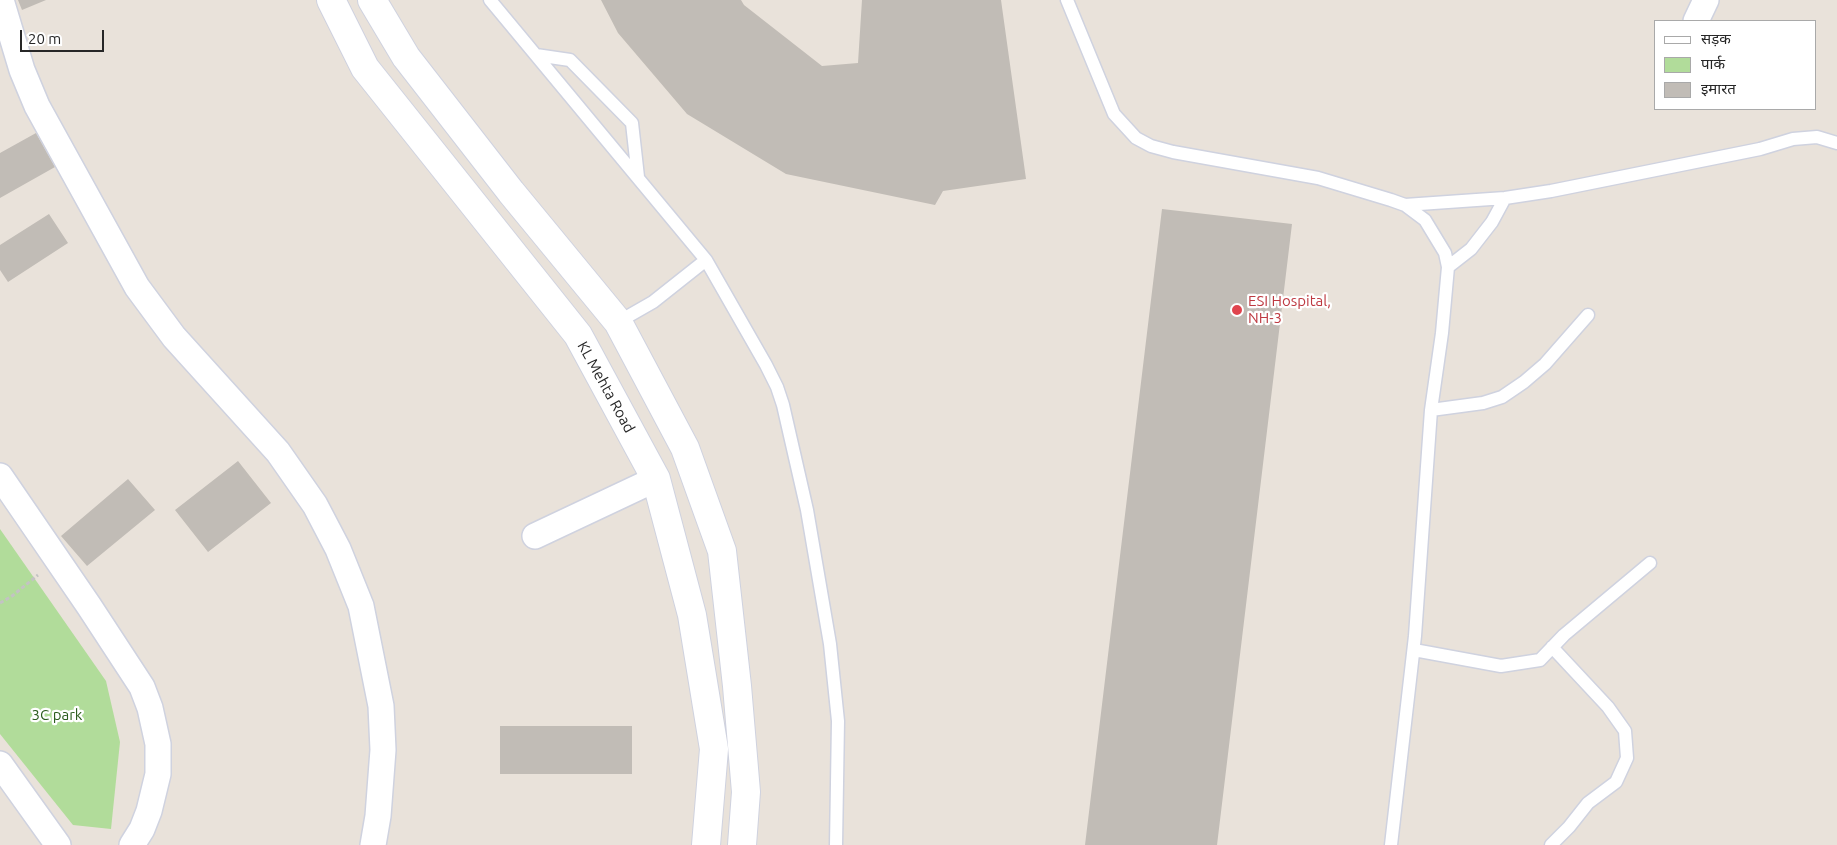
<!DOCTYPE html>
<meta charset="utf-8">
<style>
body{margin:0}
#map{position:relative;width:1837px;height:845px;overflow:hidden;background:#e9e2da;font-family:Ubuntu,"Noto Sans Devanagari",sans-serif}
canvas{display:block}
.legend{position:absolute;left:1654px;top:20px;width:162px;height:90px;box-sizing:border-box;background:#fff;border:1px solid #a9a9a9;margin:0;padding:6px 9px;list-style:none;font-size:15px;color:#272727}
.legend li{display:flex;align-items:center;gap:10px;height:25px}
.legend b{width:25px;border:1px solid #a9a9a9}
.scale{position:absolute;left:20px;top:30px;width:84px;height:22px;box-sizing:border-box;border:2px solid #272727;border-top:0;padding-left:6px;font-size:15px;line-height:18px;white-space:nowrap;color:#272727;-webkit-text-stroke:4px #fff;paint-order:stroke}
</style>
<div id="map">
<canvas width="1837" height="845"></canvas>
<ul class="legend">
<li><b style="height:6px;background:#fff"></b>सड़क</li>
<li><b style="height:14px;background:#b1dc9a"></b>पार्क</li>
<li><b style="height:14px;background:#c1bcb6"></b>इमारत</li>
</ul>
<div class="scale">20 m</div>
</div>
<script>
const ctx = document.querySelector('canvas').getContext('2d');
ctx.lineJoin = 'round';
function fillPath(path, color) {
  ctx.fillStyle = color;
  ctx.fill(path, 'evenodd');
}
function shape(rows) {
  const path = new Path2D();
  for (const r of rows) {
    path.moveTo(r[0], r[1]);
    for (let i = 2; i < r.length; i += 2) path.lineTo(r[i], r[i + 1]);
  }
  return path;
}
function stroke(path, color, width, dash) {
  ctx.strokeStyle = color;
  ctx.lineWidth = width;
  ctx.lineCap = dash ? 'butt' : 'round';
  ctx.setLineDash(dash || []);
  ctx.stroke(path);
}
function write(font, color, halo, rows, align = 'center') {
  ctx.font = font + ' Ubuntu,sans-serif';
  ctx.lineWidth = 4.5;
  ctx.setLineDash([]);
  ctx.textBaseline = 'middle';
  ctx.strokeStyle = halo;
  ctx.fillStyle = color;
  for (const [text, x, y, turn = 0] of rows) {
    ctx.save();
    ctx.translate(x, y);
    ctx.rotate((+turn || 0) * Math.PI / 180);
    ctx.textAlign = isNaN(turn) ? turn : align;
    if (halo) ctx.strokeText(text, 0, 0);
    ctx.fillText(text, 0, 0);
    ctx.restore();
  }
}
fillPath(shape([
 [0,529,106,681,120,742,111,829,73,825,0,734]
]), '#b1dc9a');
fillPath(shape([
 [18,0,46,0,22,10],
 [601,0,741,0,744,5,822,66,858,63,862,0,1001,0,1026,179,943,191,935,205,786,174,687,114,618,33],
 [36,133,55,167,0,198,0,153],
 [1162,209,1292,224,1217,845,1085,845],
 [49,214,68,243,8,282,0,270,0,245],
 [238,461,271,503,208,552,175,510],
 [128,479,155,510,87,566,61,536],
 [500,726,632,726,632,774,500,774]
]), '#c1bcb6');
const service = shape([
 [490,0,706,260,653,302,618,322],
 [1067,0,1114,114,1136,138,1151,146,1173,152,1318,178,1391,200,1405,205,1425,220,1445,253,1448,267,1442,333,1431,410,1415,636,1391,845],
 [536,55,570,60,632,123,638,177],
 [1405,205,1505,198,1551,191,1760,149,1793,139,1817,137,1837,143],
 [706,260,766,365,777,387,783,405,807,510,830,644,838,721,836,845],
 [1448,267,1471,249,1492,222,1505,198],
 [1431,410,1483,403,1502,397,1524,382,1545,364,1588,315],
 [1414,650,1501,666,1540,660,1564,635,1650,563],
 [1551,845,1569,827,1588,803,1616,782,1627,758,1625,731,1608,707,1552,647]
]);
const minor = shape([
 [1,0,22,70,37,106,137,287,174,337,278,452,315,505,338,549,361,606,381,706,383,750,378,816,373,845],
 [1696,21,1706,0],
 [0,476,89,606,142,687,150,708,158,744,158,774,149,811,142,829,132,845],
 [535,536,656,479],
 [0,764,58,845]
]);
const tertiary = shape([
 [331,0,365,68,578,335,656,479,692,615,714,749,706,845],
 [372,0,406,57,511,192,618,322,685,448,722,551,737,686,746,792,742,845]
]);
stroke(service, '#cfd2df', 15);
stroke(minor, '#cfd2df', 28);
stroke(tertiary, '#cfd2df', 30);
stroke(shape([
 [0,603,12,596,38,575]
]), '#c3c3c3', 3, [4, 2.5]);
stroke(service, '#fff', 12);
stroke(minor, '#fff', 25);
stroke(tertiary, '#fff', 28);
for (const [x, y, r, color] of [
 [1237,310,6,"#e0444e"]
]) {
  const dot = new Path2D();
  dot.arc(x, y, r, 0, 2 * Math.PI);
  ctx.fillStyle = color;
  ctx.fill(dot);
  stroke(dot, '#fff', 2);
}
write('15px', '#be3a42', '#fff', [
 ["ESI Hospital,",1248,301],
 ["NH-3",1248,318]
], 'left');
write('15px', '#272727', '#fff', [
 ["KL Mehta Road",606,387,61]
]);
write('15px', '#2c5d1e', '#fff', [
 ["3C park",57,715]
]);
</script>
